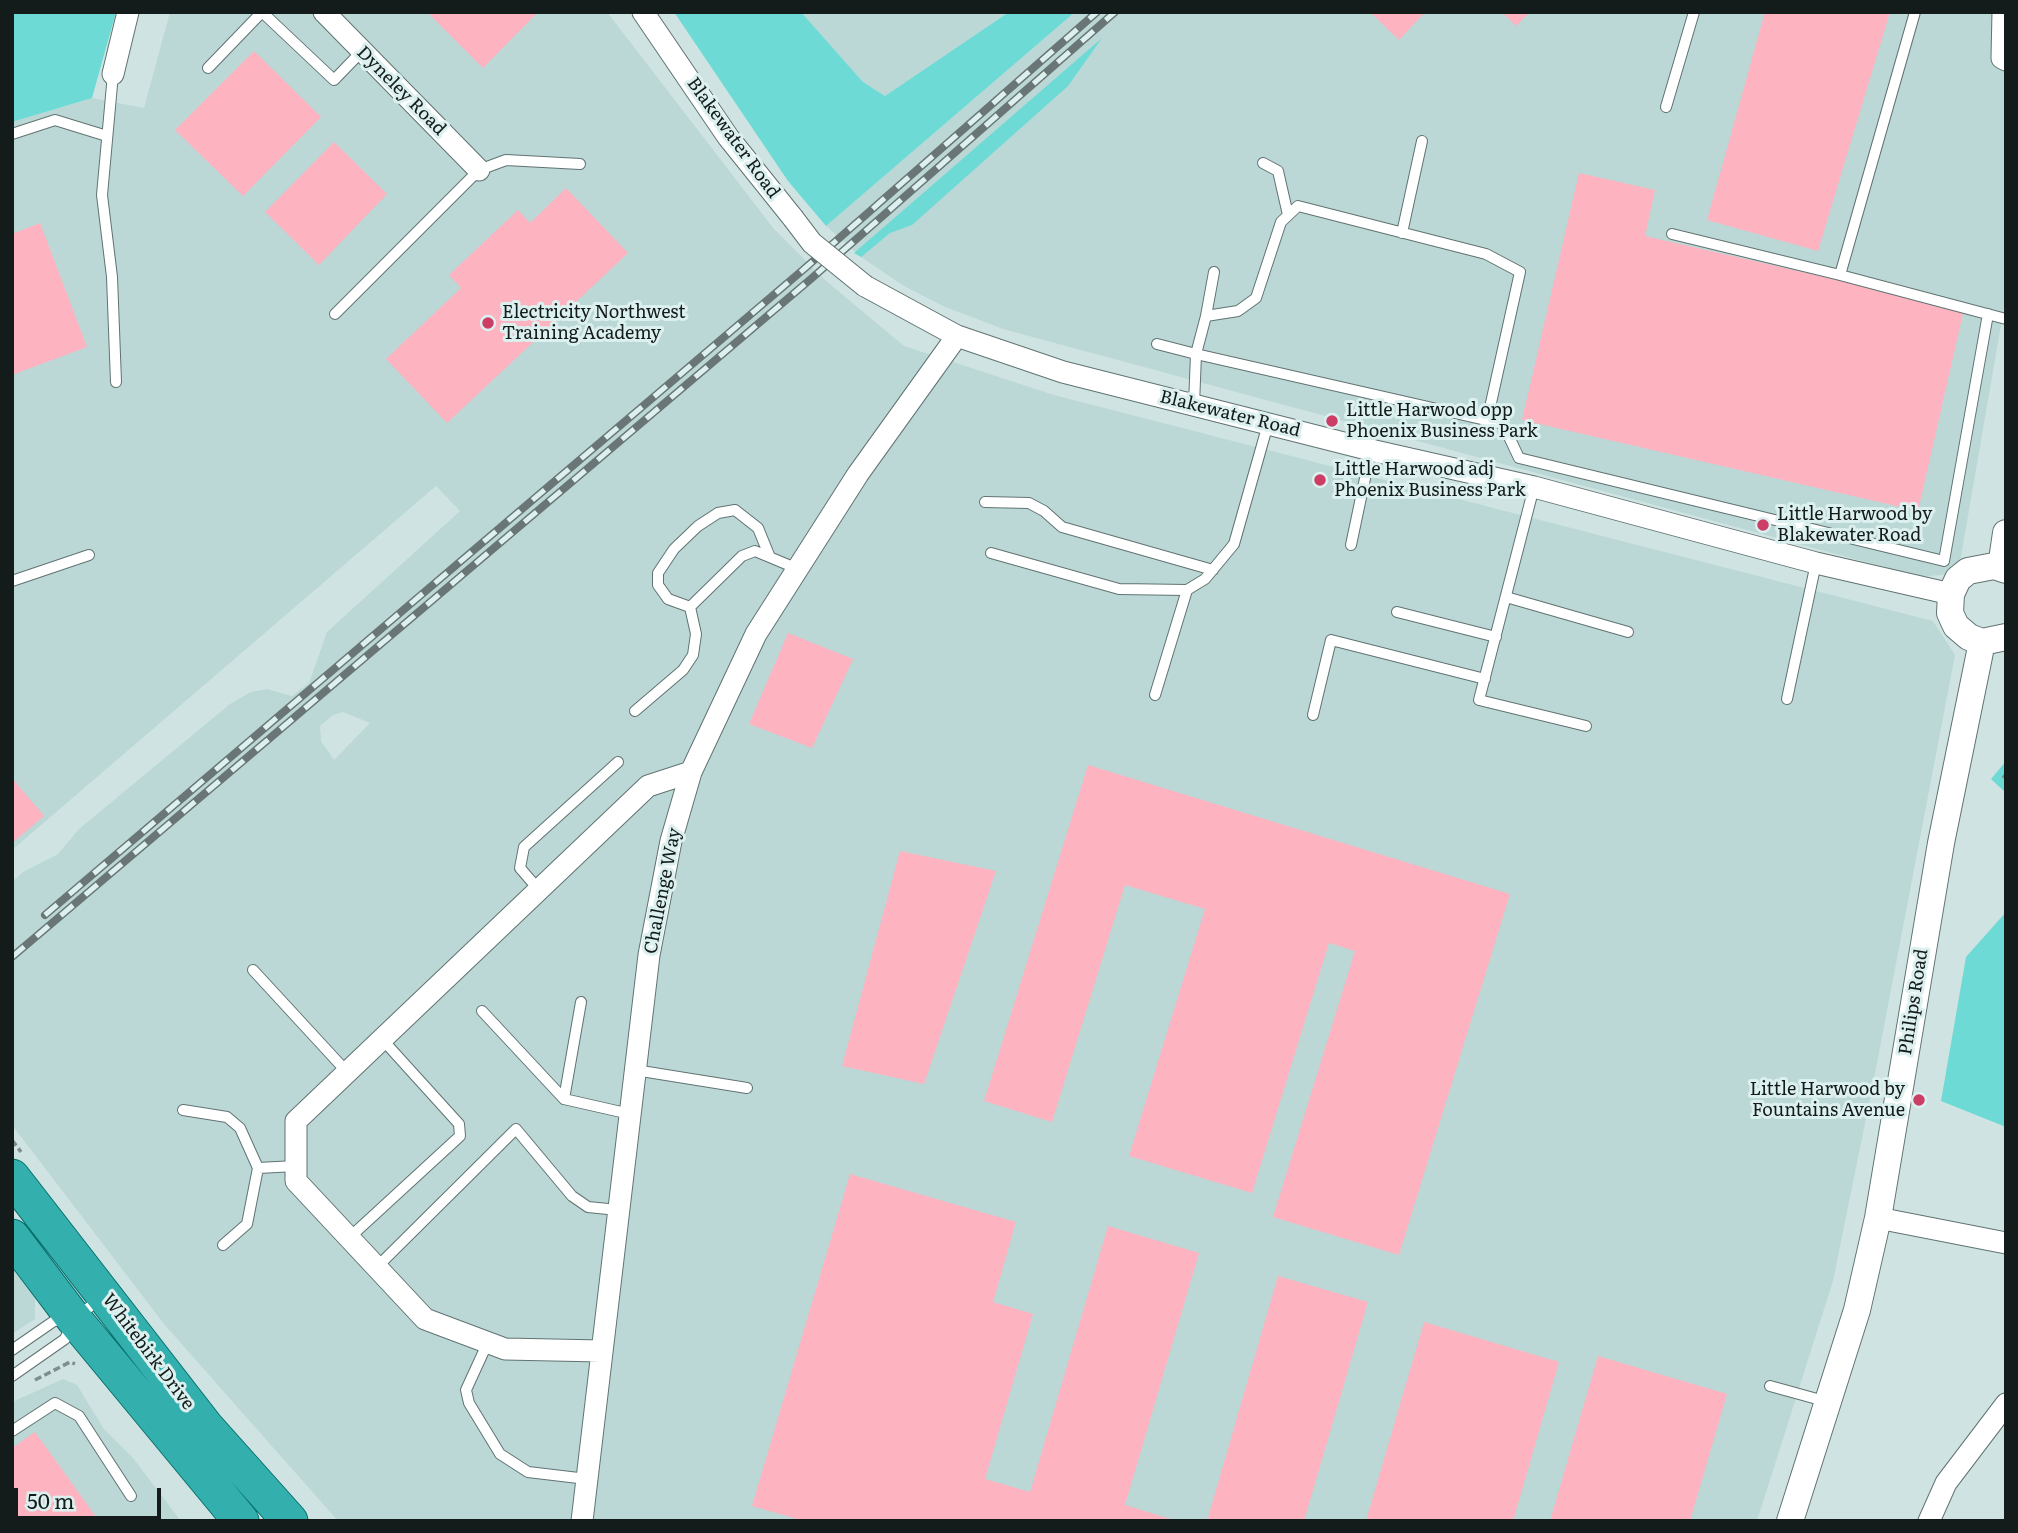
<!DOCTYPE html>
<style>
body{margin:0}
#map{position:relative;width:2018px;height:1533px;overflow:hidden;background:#cfe4e2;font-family:Literata,serif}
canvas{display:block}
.frame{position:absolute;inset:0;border:14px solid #141b1b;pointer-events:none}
.scale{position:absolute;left:14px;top:1488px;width:147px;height:32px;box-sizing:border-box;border:4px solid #141b1b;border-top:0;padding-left:9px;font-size:21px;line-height:24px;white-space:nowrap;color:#141b1b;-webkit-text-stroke:5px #dcf1ef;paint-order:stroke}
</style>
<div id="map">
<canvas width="2018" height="1533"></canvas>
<div class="frame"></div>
<div class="scale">50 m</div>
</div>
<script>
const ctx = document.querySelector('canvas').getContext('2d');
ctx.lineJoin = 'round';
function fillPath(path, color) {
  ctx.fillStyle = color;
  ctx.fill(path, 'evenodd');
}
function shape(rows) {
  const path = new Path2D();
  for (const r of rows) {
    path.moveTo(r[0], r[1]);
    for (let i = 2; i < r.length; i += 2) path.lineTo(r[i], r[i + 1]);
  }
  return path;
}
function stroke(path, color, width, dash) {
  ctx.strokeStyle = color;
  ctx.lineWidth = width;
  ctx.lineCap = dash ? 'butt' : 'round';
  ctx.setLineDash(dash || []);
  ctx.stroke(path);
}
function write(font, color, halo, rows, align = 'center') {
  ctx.font = font + ' Literata,serif';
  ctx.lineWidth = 6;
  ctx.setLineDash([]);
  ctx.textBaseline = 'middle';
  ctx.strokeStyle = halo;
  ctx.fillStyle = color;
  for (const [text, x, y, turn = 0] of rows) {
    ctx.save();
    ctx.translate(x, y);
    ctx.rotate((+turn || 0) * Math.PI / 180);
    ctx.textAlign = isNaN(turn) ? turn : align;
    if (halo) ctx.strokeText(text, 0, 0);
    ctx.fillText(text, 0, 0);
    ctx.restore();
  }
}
fillPath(shape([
 [170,12,607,12,774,229,825,280,904,346,1054,395,1933,621,1955,655,1873,1084,1833,1281,1757,1521,338,1521,164,1324,12,1125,12,882,23,872,58,854,79,829,230,704,251,692,267,689,292,696,309,683,327,632,460,511,436,486,12,850,12,122,92,98,144,108],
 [343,712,370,723,334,760,321,741,320,726,333,715],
 [801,12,1009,12,885,96,863,82],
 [1075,12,2006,12,2006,296,1959,568,1949,574,1921,577,1003,329,943,306,904,286,861,257,826,226],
 [12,1264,31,1287,35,1299,35,1319,12,1334],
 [63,1379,77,1385,104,1429,133,1458,181,1521,12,1521,12,1402]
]), '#bbd8d6');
fillPath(shape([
 [12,12,116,12,92,98,12,122],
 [674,12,801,12,863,82,885,96,1009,12,1075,12,826,226,788,181],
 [1102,38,1068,86,912,225,890,233,861,257,854,253],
 [2006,761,2006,793,1991,779],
 [2006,912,2006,1127,1941,1101,1966,957]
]), '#6ddad5');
fillPath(shape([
 [432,12,538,12,483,68,430,15],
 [1370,12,1425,12,1399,40],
 [1502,12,1530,12,1516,26],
 [1765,12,1890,12,1818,251,1707,220],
 [254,51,321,117,243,196,175,130],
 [334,142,387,194,319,265,265,212],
 [1579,173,1655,190,1645,236,1964,309,1918,511,1522,420],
 [566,188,628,253,447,423,386,359,461,288,449,275,518,210,530,223],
 [40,223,87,347,12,375,12,234],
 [788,633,853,659,812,748,749,724],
 [1088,765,1510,894,1399,1255,1273,1217,1355,951,1329,943,1252,1193,1129,1156,1205,909,1125,885,1052,1122,984,1101],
 [12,778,44,816,12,843],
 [900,851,996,871,924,1084,842,1066],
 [850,1174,1016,1222,993,1302,1033,1314,985,1479,1030,1492,1108,1226,1199,1253,1125,1505,1177,1521,804,1521,752,1506],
 [1278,1276,1368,1302,1304,1521,1207,1521],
 [1424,1322,1559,1362,1513,1521,1366,1521],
 [1598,1356,1727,1394,1690,1521,1550,1521],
 [35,1432,99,1521,12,1521,12,1448]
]), '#feb3c0');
const service = shape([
 [1915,12,1840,275,2006,319],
 [208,68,262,12,334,80,362,51],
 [113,74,102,195,112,277,116,382],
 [1666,107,1694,12],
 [12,134,55,120,107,136],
 [1263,163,1278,171,1288,215],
 [1402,233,1422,141],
 [1672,234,1840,275],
 [335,314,479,170,506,160,580,164],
 [1206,316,1214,272],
 [1157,344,1196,354,1206,316,1238,311,1256,298,1281,222,1298,206,1486,254,1520,272,1487,421],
 [1194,405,1196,354,1503,424,1519,458,1944,561,1988,314],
 [1534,487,1479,700,1586,726],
 [985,502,1029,503,1044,511,1062,527,1213,570],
 [1351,545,1371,450],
 [991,553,1119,589,1187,590],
 [12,581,89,555],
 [1506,597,1628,632],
 [690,607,668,599,658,585,658,573,674,549,698,526,718,513,735,510,758,528,769,555],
 [690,607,742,556,755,551,798,569],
 [1397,612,1496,637],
 [1155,695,1187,590,1205,579,1234,544,1268,424],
 [1787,699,1816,563],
 [635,711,683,670,693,655,696,634,690,607],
 [1313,715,1331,640,1485,679],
 [539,890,520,868,524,847,618,762],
 [253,970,347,1072],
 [482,1011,564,1099,630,1114],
 [635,1070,747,1088],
 [564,1099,581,1002],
 [183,1110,227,1117,240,1128,258,1168,296,1166],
 [349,1238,460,1136,459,1124,382,1039],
 [223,1245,247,1224,258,1168],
 [377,1267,516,1129,572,1196,588,1207,618,1210],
 [488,1342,466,1390,469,1403,500,1454,528,1472,587,1479],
 [12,1350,54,1321,67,1320],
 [12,1376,65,1339,74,1319,100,1299],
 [1770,1386,1828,1402],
 [12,1431,55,1403,79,1416,131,1496]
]);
const minor = shape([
 [324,12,479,170],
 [643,12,728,137,793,218],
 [2003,12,2002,58,2006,60],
 [113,74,128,12],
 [865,286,957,336,1063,372,1375,451,1534,487,1816,563,1951,594],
 [1878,1218,2006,1243],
 [601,1351,505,1349,425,1319,296,1181,296,1121,648,786,691,772],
 [582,1521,649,955,671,841,691,772,756,634,858,474,957,336],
 [1929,1521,1946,1483,2006,1404]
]);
const tertiary = shape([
 [2001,567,2006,533],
 [2006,570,1994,566,1968,571,1958,579,1951,594,1950,613,1956,626,1969,637,1982,642,2006,637],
 [1790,1521,1857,1310,1878,1218,1941,843,1982,642]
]);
const trunk = shape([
 [12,1177,206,1427,290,1521],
 [12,1237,74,1319,241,1521]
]);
stroke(service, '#607372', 12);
stroke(minor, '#607372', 23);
stroke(tertiary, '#607372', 28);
stroke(trunk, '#07706d', 37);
stroke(shape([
 [2003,778,2006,774],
 [12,1140,21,1152],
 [35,1380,70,1362,75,1364]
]), '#7f8e8d', 3.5, [7, 3.5]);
stroke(service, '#fff', 10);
stroke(minor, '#fff', 21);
stroke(tertiary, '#fff', 26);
stroke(trunk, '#33b0ae', 35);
const rail = shape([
 [45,915,804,269,1097,12],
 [12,957,812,278,1115,12]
]);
stroke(rail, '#697675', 8);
stroke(rail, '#dcf1ef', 5, [16]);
const minorBridge = shape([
 [793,218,812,243,865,286]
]);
stroke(minorBridge, '#607372', 23, []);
stroke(minorBridge, '#fff', 21);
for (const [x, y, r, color] of [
 [488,323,7,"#cc3e66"],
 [1332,421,7,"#cc3e66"],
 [1320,480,7,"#cc3e66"],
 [1763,525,7,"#cc3e66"],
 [1919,1100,7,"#cc3e66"]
]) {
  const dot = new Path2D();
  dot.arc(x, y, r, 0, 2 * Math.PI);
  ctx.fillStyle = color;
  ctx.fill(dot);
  stroke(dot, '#dcf1ef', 2.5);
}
write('18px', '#141b1b', '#dcf1ef', [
 ["Dyneley Road",401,91,45],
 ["Blakewater Road",733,138,54],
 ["Blakewater Road",1230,414,14],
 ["Challenge Way",663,891,-79],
 ["Philips Road",1914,1002,-81],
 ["Whitebirk Drive",148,1352,53]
]);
write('18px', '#141b1b', '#dcf1ef', [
 ["Electricity Northwest",502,313],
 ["Training Academy",502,334],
 ["Little Harwood opp",1346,411],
 ["Phoenix Business Park",1346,432],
 ["Little Harwood adj",1334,470],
 ["Phoenix Business Park",1334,491],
 ["Little Harwood by",1777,515],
 ["Blakewater Road",1777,536],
 ["Little Harwood by",1905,1090,"right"],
 ["Fountains Avenue",1905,1111,"right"]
], 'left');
</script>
